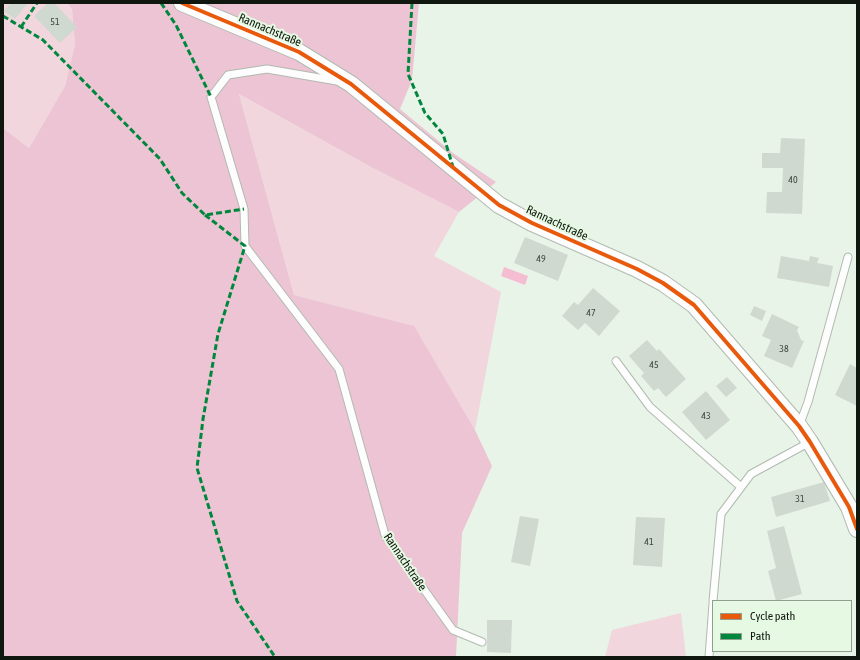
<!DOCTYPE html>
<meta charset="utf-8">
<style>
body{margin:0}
#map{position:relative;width:860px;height:660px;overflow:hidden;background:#e9f4e8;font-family:"Asap Condensed",sans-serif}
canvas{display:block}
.frame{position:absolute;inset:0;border:4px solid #10170f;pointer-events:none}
.legend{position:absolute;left:712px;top:600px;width:140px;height:52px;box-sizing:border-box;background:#e5f9e3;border:1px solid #909f8e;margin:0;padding:5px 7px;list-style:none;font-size:12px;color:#10170f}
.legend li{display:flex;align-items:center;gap:8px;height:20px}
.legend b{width:20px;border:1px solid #909f8e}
</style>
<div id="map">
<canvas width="860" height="660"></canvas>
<div class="frame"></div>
<ul class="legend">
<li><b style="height:5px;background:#e8590c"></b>Cycle path</li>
<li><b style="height:5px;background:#00873e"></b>Path</li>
</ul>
</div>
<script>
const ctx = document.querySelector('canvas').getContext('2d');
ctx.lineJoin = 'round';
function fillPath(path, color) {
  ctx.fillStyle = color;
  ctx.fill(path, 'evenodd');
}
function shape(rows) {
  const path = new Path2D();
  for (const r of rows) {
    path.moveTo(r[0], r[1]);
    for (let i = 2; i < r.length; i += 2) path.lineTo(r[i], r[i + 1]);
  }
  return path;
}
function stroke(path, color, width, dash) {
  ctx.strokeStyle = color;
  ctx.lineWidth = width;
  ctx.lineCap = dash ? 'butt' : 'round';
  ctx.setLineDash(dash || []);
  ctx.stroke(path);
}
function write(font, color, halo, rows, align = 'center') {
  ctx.font = font + ' "Asap Condensed",sans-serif';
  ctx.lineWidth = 4;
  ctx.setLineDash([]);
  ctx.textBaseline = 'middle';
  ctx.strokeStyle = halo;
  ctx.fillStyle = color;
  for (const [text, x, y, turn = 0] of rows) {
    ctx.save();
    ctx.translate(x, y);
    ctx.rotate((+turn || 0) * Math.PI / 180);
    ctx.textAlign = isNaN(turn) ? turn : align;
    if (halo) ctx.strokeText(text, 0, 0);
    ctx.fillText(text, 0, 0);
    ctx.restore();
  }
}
fillPath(shape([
 [3,3,67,3,72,9,75,46,65,86,29,148,3,128],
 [239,94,371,167,459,212,434,256,501,292,475,430,413,326,294,295],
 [681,613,686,657,605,657,612,630]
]), '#f2d6de');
fillPath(shape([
 [67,3,419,3,412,80,400,109,453,153,496,182,459,212,371,167,239,94,294,295,414,326,475,430,492,466,462,533,456,657,3,657,3,128,29,148,65,86,75,45,72,9]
]), '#edc4d3');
fillPath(shape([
 [504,267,528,276,525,285,501,276]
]), '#f5bdd2');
fillPath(shape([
 [11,3,28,3,15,19,4,11],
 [48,3,54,3,77,27,60,43,34,16],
 [781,138,805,139,802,214,766,213,767,192,782,192,783,168,762,168,762,153,780,153],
 [525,237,568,255,558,281,514,263],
 [781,256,809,261,810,256,819,258,817,263,833,266,829,287,777,278],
 [593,288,620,311,599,336,585,323,578,330,562,316,574,302,578,305],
 [754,306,766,311,762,321,750,315],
 [772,314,799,327,797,330,801,340,804,341,792,368,764,356,771,340,762,336],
 [647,340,657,351,659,349,686,379,666,397,658,388,654,391,641,376,644,373,629,356],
 [850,364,857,368,857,406,835,395],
 [727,377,737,388,726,397,716,386],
 [706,391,730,420,706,440,682,412],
 [824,482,830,501,776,517,771,497],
 [520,516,539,519,530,566,511,562],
 [636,517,665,518,662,567,633,565],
 [784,526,802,594,776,601,768,571,776,568,767,531],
 [487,620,512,620,511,653,487,652]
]), '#d0d9cf');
const service = shape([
 [337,81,267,69,228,75,211,97,244,209,245,246,339,369,385,535,453,630,482,642],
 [616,361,650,407,741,487],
 [799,426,808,402,848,257],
 [713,601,721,514,751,474,810,442],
 [709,657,713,604]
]);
const tertiary = shape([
 [182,3,299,52,351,84,499,205,532,223,637,269,663,283,694,305,799,426,810,442,849,507,857,529]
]);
stroke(service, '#b1bab0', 9);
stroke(tertiary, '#b1bab0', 18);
stroke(service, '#fcfdfc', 7);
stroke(tertiary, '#fcfdfc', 16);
stroke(shape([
 [161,3,176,25,211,97],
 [412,3,408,74,425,113,443,134,453,167],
 [3,16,43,40,160,159,182,193,205,215,244,209],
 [21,27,37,3],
 [205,215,245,246,218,334,203,419,197,468,237,601,275,657]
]), '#00873e', 3, [6, 3]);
stroke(shape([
 [182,3,299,52,351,84,499,205,532,223,637,269,663,283,694,305,799,426,810,442,849,507,857,529]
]), '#e8590c', 4);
write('10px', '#424a41', null, [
 ["51",55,22],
 ["40",793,180],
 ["49",541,259],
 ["47",591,313],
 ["38",784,349],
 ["45",654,365],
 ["43",706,416],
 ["31",800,499],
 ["41",649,542]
]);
write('12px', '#10170f', '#e5f9e3', [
 ["Rannachstraße",270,30,23],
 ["Rannachstraße",557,223,25],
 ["Rannachstraße",405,562,56]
]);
</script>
